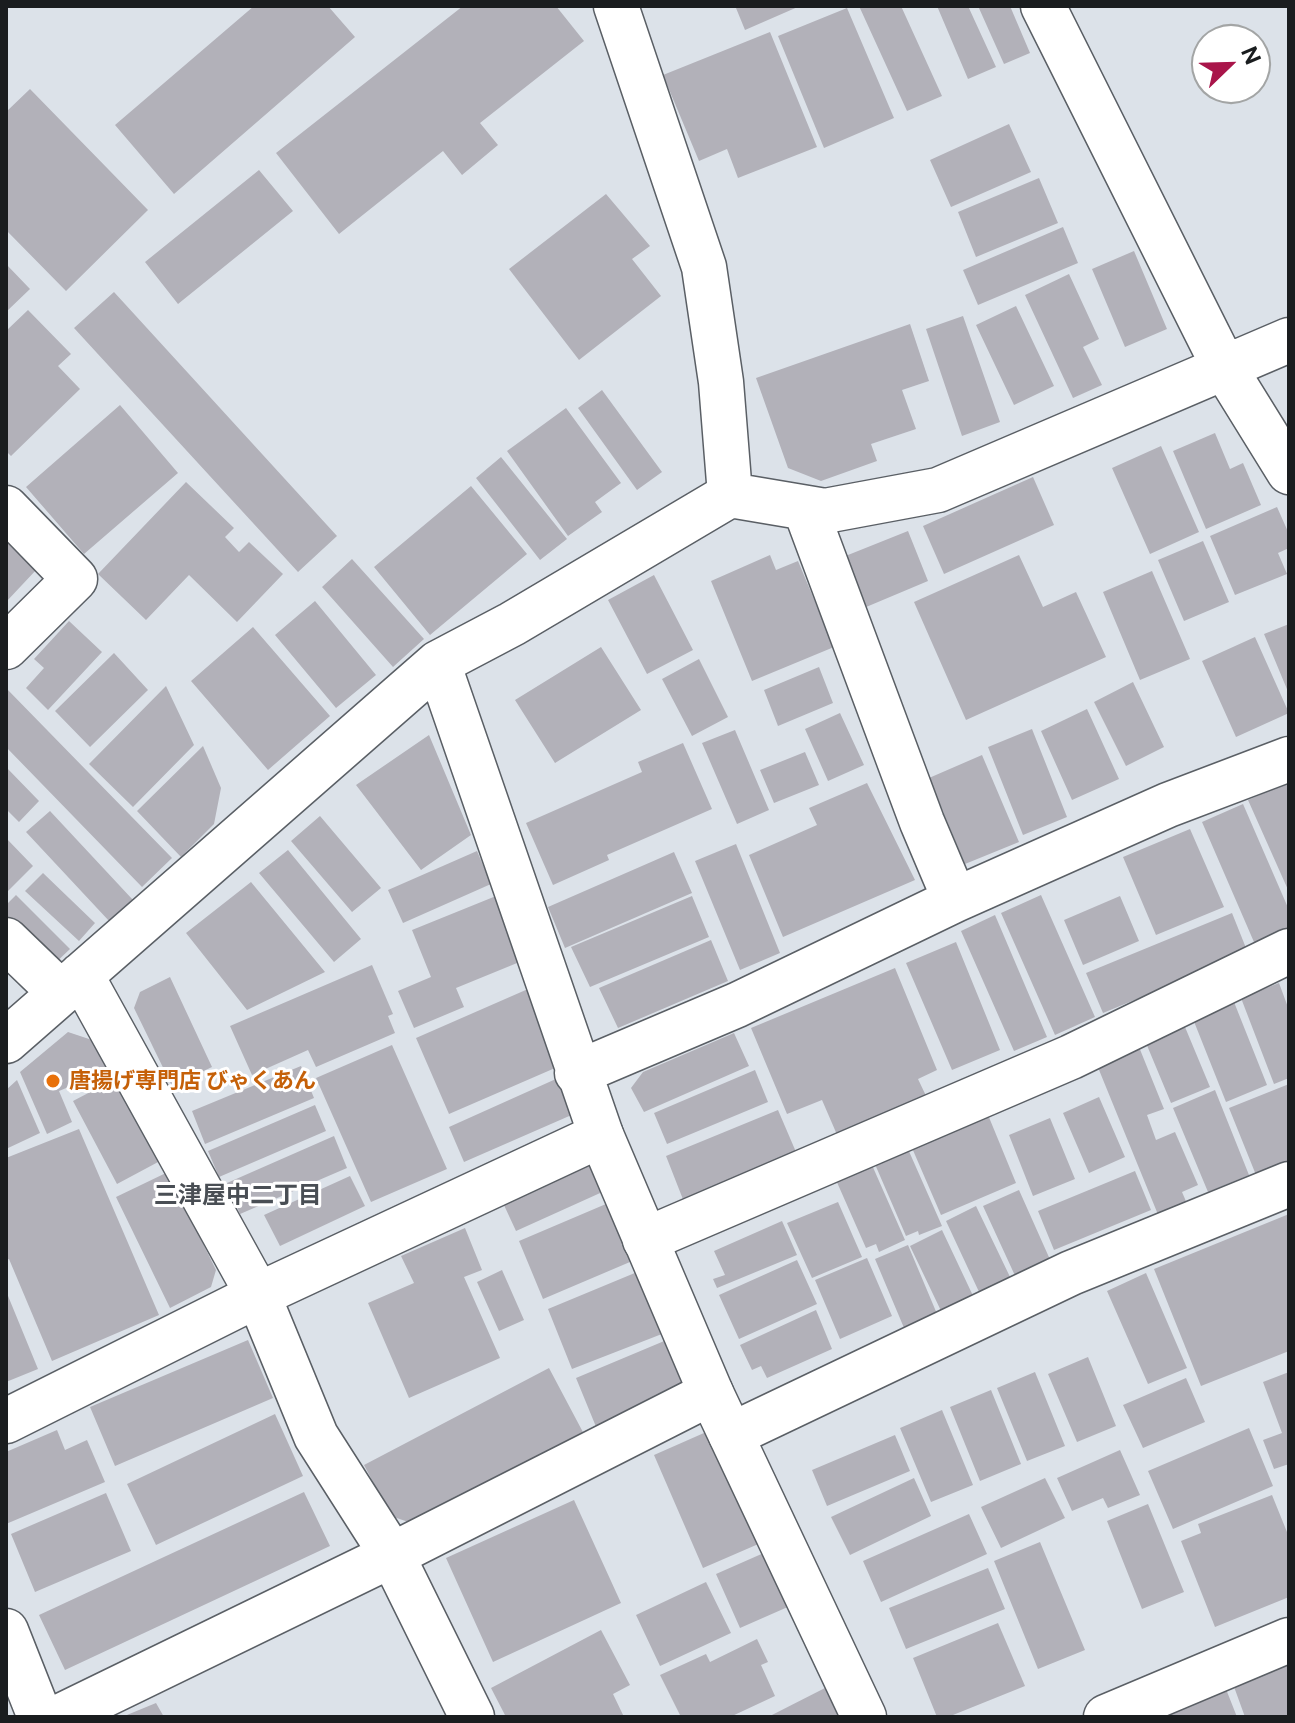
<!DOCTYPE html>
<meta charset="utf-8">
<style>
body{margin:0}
#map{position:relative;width:1295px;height:1723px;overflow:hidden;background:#dce2e9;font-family:"Public Sans",sans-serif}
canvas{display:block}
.frame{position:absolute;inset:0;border:8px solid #1a1d1f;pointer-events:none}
.north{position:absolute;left:1191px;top:24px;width:80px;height:80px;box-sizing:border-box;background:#fff;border:2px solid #a3a5a5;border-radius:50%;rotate:67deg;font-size:22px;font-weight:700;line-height:32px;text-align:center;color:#1a1d1f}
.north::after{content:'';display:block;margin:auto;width:28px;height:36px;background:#a9154a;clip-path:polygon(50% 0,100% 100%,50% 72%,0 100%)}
</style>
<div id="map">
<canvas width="1295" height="1723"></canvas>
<div class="frame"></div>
<div class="north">N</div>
</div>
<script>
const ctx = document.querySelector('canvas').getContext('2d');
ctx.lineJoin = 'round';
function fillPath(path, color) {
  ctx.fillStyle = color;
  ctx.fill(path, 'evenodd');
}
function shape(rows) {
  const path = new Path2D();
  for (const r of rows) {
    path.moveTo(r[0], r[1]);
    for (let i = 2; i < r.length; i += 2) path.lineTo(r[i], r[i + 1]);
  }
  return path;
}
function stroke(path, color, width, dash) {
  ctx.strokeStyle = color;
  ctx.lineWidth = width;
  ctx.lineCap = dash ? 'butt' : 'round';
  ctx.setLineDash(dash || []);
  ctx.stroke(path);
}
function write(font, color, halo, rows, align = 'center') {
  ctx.font = font + ' "Public Sans","Noto Sans JP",sans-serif';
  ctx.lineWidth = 6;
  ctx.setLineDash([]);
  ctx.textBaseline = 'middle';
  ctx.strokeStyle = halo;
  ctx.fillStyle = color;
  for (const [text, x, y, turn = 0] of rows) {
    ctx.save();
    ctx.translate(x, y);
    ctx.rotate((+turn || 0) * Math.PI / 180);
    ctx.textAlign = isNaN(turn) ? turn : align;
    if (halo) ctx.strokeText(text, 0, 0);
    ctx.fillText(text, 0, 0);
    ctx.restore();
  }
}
fillPath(shape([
 [254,6,328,6,355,37,174,194,115,125],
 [463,6,556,6,584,41,480,123,498,145,462,175,443,151,339,234,276,153],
 [742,6,800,6,745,30,736,8],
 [859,6,901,6,942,96,907,111],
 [937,6,968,6,996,67,968,79],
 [978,6,1010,6,1030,53,1004,64],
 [847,8,894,118,824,148,778,36],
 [770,32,817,147,738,178,727,149,699,161,663,75],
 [30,89,148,210,66,291,6,230,6,112],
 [1009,124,1031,172,951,207,930,160],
 [259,170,293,211,178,304,145,262],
 [1039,178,1058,223,976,257,958,212],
 [606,194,650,246,632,259,661,296,579,360,509,269],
 [1063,227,1078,263,978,305,963,270],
 [1134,251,1167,329,1125,347,1092,269],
 [6,264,30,289,6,312],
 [1069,274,1099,339,1083,347,1102,385,1073,398,1025,295],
 [114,292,337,536,298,572,74,328],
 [1016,306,1054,386,1014,405,976,325],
 [28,310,71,354,58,366,80,389,11,456,6,451,6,331],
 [963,316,1000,422,962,436,926,329],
 [910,324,929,381,902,390,916,429,871,444,877,461,821,481,788,468,756,378],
 [602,390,662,472,637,490,578,408],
 [120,405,178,473,84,554,26,487],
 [566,408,621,483,595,502,602,512,568,536,507,451],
 [1215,433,1230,469,1243,463,1261,505,1206,529,1173,451],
 [1161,446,1199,532,1150,554,1112,468],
 [501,457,567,539,540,560,476,478],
 [1033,477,1054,525,944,574,923,526],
 [186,482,234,528,225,537,239,552,249,542,283,574,237,622,189,575,146,620,98,574],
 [471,486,527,554,430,635,374,567],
 [1277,507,1289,534,1289,548,1278,553,1287,574,1235,595,1210,536],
 [908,531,928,581,859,610,838,559],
 [6,539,37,569,6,602],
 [1203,541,1229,602,1184,621,1158,560],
 [770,555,776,570,798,561,834,647,752,681,711,581],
 [1019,555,1043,607,1076,592,1106,657,966,720,914,602],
 [352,559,424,639,393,667,322,587],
 [1152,571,1190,659,1140,680,1103,592],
 [654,575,693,650,647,674,608,600],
 [315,601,376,675,336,708,275,635],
 [69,621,102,652,48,710,26,688,44,668,34,659],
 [1289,624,1289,694,1264,634],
 [253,627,330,716,268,770,191,681],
 [1255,637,1289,713,1236,737,1202,661],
 [601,647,641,710,555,763,515,700],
 [114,653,148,690,90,747,55,711],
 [699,659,728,717,692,736,662,679],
 [819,667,833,703,778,726,764,690],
 [1133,682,1164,747,1126,766,1094,702],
 [166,686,194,745,133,807,89,764],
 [6,688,172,858,142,887,6,747],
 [1087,709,1119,779,1072,800,1041,731],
 [840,713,864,765,828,781,805,729],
 [1032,729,1067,817,1023,835,988,747],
 [735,730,769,810,737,824,702,743],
 [429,735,471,835,421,870,356,785],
 [683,743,712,809,607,855,609,860,553,885,526,823,642,772,638,762],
 [203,746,221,788,214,824,181,857,137,811],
 [805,752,819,785,774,803,760,770],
 [982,755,1019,842,965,864,929,778],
 [6,767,39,801,19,822,6,809],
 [1289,782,1289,892,1248,800],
 [867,783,915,880,783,937,749,855,817,825,809,808],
 [1243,804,1289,910,1289,934,1257,949,1202,822],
 [50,811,133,900,110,922,26,832],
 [320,816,381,888,352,912,291,841],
 [1190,829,1224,907,1156,935,1123,857],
 [6,838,33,866,6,893],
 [736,844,780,953,740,970,695,861],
 [288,850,361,939,334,962,259,873],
 [477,851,491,884,403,923,388,890],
 [674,852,692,893,565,948,548,907],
 [43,873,95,923,79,941,25,891],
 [251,882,325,972,247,1010,186,933],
 [16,895,70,949,51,967,6,921,6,905],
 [1041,895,1095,1017,1055,1035,1001,913],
 [496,896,522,961,456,988,464,1007,414,1028,398,991,431,977,412,930],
 [692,896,709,937,590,987,571,947],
 [1120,896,1139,941,1083,965,1064,920],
 [1232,913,1248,953,1103,1013,1086,973],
 [995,915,1047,1037,1014,1051,961,931],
 [711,940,728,981,618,1028,599,988],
 [956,942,1000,1050,952,1070,906,963],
 [372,965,393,1014,388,1016,395,1033,316,1067,308,1050,252,1075,230,1026],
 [895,968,937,1070,918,1079,928,1100,838,1137,822,1100,787,1114,751,1028],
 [170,977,212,1067,172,1086,134,1008,140,992],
 [1279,983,1289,1010,1289,1078,1274,1084,1241,998],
 [528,989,562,1065,449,1114,416,1038],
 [1234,1002,1267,1085,1226,1102,1193,1019],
 [1185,1027,1210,1087,1171,1103,1146,1043],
 [68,1032,98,1042,109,1070,59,1091,72,1122,47,1134,20,1072],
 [734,1033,749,1066,644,1112,631,1088,643,1072],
 [392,1045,447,1169,371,1202,316,1078],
 [1139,1047,1164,1109,1147,1115,1156,1140,1175,1132,1198,1185,1182,1192,1188,1206,1159,1217,1097,1065],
 [301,1066,314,1098,205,1144,192,1111],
 [755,1070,768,1102,667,1144,654,1113],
 [567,1074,583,1110,464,1162,449,1127],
 [117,1078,160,1161,117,1184,73,1101],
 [17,1080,40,1133,6,1149,6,1090],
 [1289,1084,1289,1161,1256,1175,1229,1108],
 [1215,1090,1249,1175,1208,1192,1173,1108],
 [1099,1097,1125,1157,1089,1173,1063,1113],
 [315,1105,326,1131,219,1177,208,1151],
 [778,1110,799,1159,686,1207,666,1156],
 [986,1110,1016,1183,941,1215,909,1141],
 [1050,1118,1075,1179,1033,1196,1009,1135],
 [79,1129,159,1315,52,1361,9,1259,6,1260,6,1158],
 [334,1136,347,1168,240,1214,227,1183],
 [904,1140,942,1226,919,1235,918,1231,906,1236,871,1155],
 [590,1148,609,1189,516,1231,497,1190],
 [868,1156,905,1240,879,1252,876,1244,866,1248,832,1171],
 [1135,1171,1151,1210,1054,1250,1038,1211],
 [168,1172,216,1270,211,1287,170,1308,116,1197],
 [350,1176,365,1206,280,1246,264,1215],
 [1019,1190,1052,1264,1017,1280,983,1206],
 [613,1201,637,1259,543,1299,519,1241],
 [838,1202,862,1257,812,1278,787,1223],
 [976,1206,1011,1279,980,1294,946,1221],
 [1289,1214,1289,1351,1201,1386,1154,1269],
 [782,1221,797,1255,717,1288,713,1279,725,1275,714,1251],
 [465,1228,482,1270,464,1277,500,1358,409,1398,368,1303,414,1283,401,1256],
 [942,1230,975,1300,943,1315,910,1246],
 [908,1245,940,1321,907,1335,875,1259],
 [867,1258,892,1316,840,1339,815,1280],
 [797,1260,817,1304,739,1339,719,1295],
 [502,1270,524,1320,499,1331,477,1282],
 [642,1270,667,1332,572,1369,548,1309],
 [1146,1273,1187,1368,1148,1384,1107,1291],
 [6,1291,38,1369,6,1382],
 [816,1310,832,1349,767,1378,761,1366,752,1370,740,1345],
 [669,1339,693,1394,599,1434,576,1378],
 [248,1340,273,1398,115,1466,90,1407],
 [1088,1357,1116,1426,1077,1442,1048,1374],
 [549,1368,585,1436,417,1525,391,1516,364,1465],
 [1035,1372,1065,1446,1027,1461,997,1388],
 [1289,1372,1289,1464,1274,1469,1263,1440,1282,1433,1263,1382],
 [1186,1378,1205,1422,1143,1448,1123,1405],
 [991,1390,1021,1464,980,1481,950,1407],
 [942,1410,973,1485,931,1502,900,1428],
 [275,1414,303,1476,156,1545,127,1484],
 [1249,1428,1273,1486,1173,1529,1148,1471],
 [713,1429,763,1542,703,1568,654,1455],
 [57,1430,65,1450,87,1440,105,1482,6,1524,6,1452],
 [895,1435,910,1471,827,1506,812,1470],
 [1120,1450,1140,1495,1108,1508,1103,1498,1072,1511,1057,1478],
 [914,1478,931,1516,850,1555,831,1517],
 [1045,1478,1065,1518,1001,1548,981,1507],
 [304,1492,330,1546,65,1670,39,1615],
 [106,1493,131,1551,35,1592,11,1534],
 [1272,1495,1289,1537,1289,1597,1215,1627,1181,1541,1201,1533,1198,1524],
 [574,1500,621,1603,493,1662,446,1558],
 [1148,1504,1184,1592,1142,1609,1107,1521],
 [969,1514,987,1554,881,1602,863,1561],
 [1040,1542,1085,1650,1038,1669,994,1561],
 [766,1552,790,1606,740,1628,716,1574],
 [988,1568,1005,1609,906,1649,889,1608],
 [706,1582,731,1633,660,1666,636,1615],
 [998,1623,1025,1686,948,1717,937,1717,913,1658],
 [601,1630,630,1685,613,1694,624,1717,506,1717,491,1688],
 [757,1639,768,1662,761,1665,775,1696,730,1717,681,1717,660,1675,706,1654,710,1662],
 [1289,1653,1289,1717,1245,1717,1233,1684],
 [1224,1684,1237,1717,1151,1717],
 [825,1688,840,1717,768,1717],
 [156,1703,164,1717,122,1717]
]), '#b2b1b9');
const pedestrian = shape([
 [645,1240,1071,1057,1289,951],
 [258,1295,316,1436,392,1555,472,1717],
 [6,1421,258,1295,601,1135],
 [731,1435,1071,1273,1289,1184],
 [59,1717,392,1555,711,1393]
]);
const minor = shape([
 [616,6,704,267,721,382,730,495],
 [1043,6,1224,367,1289,472],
 [6,508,75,579,6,647],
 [805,508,922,822,955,900],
 [438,663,601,1135,711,1393,864,1717],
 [6,940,61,993],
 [81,975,258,1295],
 [6,1041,438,663,512,624,730,495,825,511,938,490,1289,340],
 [577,1073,737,1005,955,900,1168,805,1289,759],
 [6,1631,40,1717],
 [1106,1717,1289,1640]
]);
stroke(pedestrian, '#5a5f65', 47);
stroke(minor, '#5a5f65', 47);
stroke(pedestrian, '#fff', 44);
stroke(minor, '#fff', 44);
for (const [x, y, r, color] of [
 [53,1081,8,"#e8710a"]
]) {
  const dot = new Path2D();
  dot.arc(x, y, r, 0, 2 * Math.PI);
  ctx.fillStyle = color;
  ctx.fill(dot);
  stroke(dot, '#fff', 3);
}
write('bold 22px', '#c56008', '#fff', [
 ["唐揚げ専門店 びゃくあん",69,1081]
], 'left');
write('bold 24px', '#494e54', '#fff', [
 ["三津屋中二丁目",238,1196]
]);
</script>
